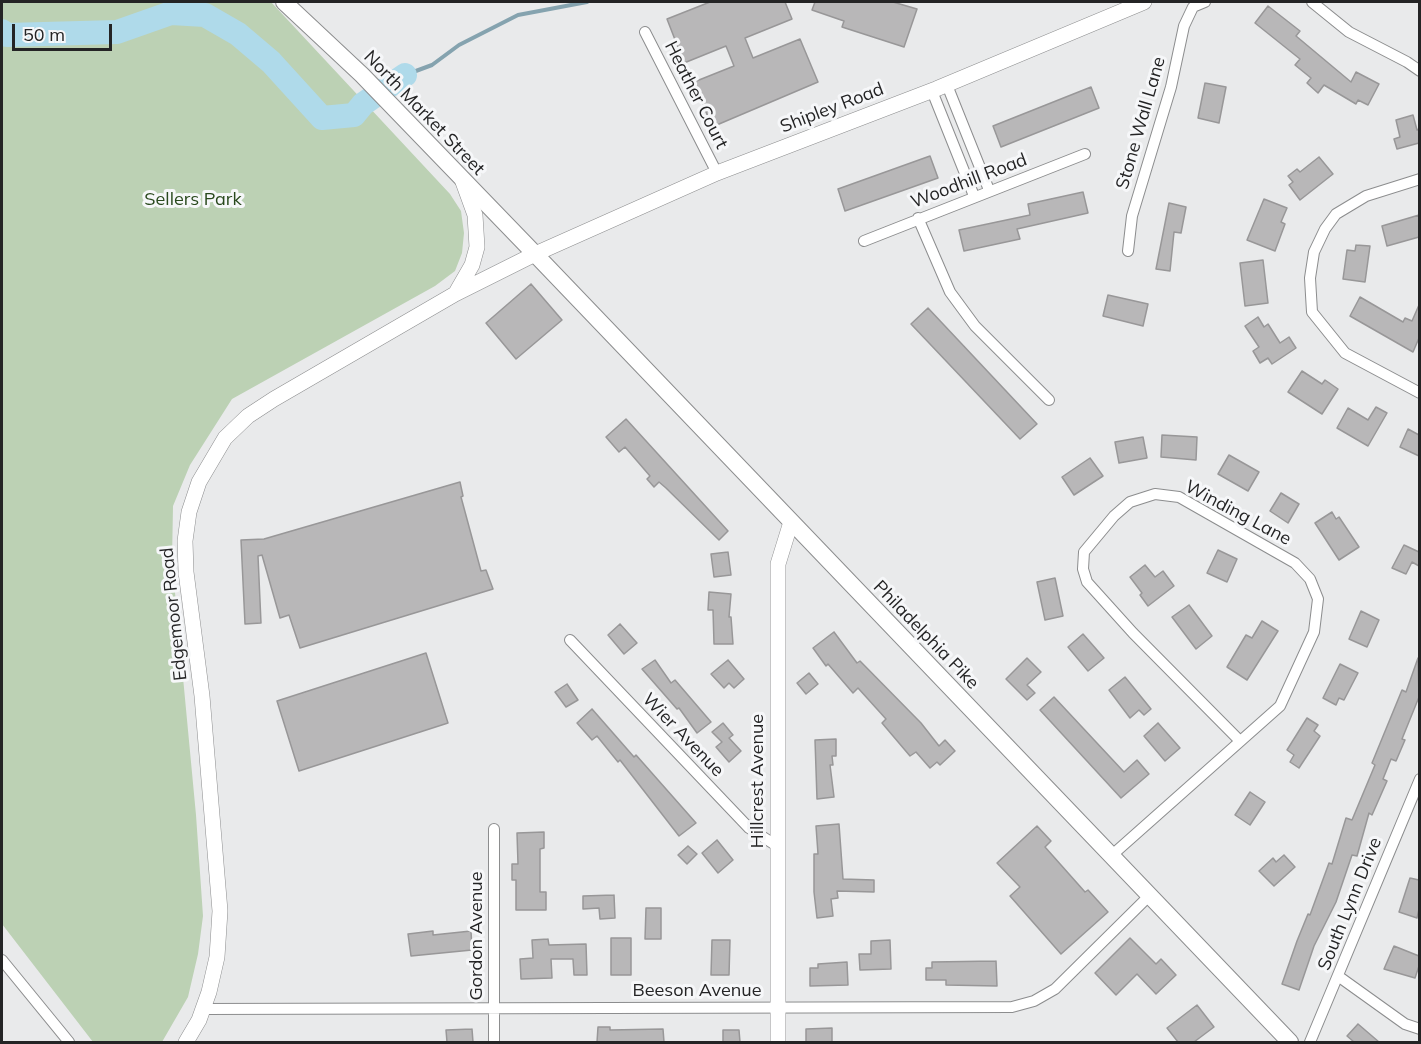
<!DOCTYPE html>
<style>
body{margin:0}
#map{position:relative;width:1421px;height:1044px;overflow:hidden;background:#e9eaeb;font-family:Mulish,sans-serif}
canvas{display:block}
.frame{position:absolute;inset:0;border:3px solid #242425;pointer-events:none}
.scale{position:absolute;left:12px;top:24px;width:100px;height:27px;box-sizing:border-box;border:3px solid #242425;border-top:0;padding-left:8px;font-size:18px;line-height:21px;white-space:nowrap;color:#242425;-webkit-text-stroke:4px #f6f7f9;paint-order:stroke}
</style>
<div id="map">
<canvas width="1421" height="1044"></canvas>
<div class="frame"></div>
<div class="scale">50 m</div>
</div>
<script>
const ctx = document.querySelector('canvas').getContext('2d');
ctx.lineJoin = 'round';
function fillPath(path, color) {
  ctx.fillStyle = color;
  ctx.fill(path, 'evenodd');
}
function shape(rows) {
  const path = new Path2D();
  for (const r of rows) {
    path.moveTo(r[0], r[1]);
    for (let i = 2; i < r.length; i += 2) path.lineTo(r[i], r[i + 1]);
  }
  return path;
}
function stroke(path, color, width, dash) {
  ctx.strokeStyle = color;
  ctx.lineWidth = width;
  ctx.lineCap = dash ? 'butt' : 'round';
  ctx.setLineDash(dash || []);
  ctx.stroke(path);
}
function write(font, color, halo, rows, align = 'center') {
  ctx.font = font + ' Mulish,sans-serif';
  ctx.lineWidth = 6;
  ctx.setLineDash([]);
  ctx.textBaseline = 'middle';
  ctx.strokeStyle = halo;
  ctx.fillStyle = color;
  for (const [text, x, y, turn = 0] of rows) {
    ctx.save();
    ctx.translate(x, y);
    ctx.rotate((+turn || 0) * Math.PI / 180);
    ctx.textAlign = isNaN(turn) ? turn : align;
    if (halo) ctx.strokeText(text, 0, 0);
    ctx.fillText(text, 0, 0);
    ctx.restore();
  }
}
fillPath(shape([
 [2,2,271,2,450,194,461,211,464,233,462,253,455,271,435,286,232,399,190,465,173,506,172,561,196,815,203,916,198,954,188,997,162,1042,93,1042,2,924]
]), '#bcd1b4');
stroke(shape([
 [405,75,432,65,459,45,518,15,587,2]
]), '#85a3af', 4);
stroke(shape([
 [2,31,7,35,117,32,171,13,205,15,238,34,271,62,322,118,354,115,363,104,405,75]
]), '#afdaea', 24);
const building = shape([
 [710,2,785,2,792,19,745,38,753,58,800,39,818,82,712,127,694,82,734,66,726,46,684,63,667,19,710,2],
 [815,2,893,2,917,9,904,47,842,27,844,21,812,10,815,2],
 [1268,6,1300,31,1296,36,1351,82,1356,72,1379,84,1368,105,1358,100,1356,104,1324,85,1318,93,1307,83,1311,78,1295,65,1300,59,1255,23,1268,6],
 [1205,83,1226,87,1219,123,1198,118,1205,83],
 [1091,87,1099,108,1001,147,993,126,1091,87],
 [1413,115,1417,130,1419,129,1419,143,1397,149,1394,139,1400,137,1396,120,1413,115],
 [930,156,938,178,845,211,838,189,930,156],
 [1319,157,1333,174,1300,200,1289,185,1293,182,1288,176,1297,169,1300,172,1319,157],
 [1083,192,1088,213,1017,229,1020,239,964,251,959,230,1030,215,1028,204,1083,192],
 [1264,199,1287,208,1281,222,1285,224,1275,251,1247,240,1264,199],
 [1169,203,1186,207,1181,233,1174,232,1170,271,1156,269,1169,203],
 [1419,215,1419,237,1387,246,1382,226,1419,215],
 [1356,245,1370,246,1365,282,1343,279,1347,250,1355,251,1356,245],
 [1263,260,1268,303,1245,306,1240,263,1263,260],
 [531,284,562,320,516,359,486,323,531,284],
 [1108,295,1148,304,1143,326,1103,316,1108,295],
 [1360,297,1403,322,1405,318,1412,321,1419,305,1419,338,1413,352,1350,316,1360,297],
 [928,308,1037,424,1020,439,911,324,928,308],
 [1258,317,1264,327,1268,324,1280,343,1289,337,1296,348,1272,364,1268,358,1260,363,1253,351,1259,347,1245,326,1258,317],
 [1302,371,1322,384,1325,380,1338,389,1322,414,1288,392,1302,371],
 [1376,407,1387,413,1368,446,1337,428,1348,408,1368,420,1376,407],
 [626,419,728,531,719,540,666,488,659,482,654,487,647,479,650,476,625,447,619,452,606,437,626,419],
 [1408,429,1419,435,1419,456,1400,447,1408,429],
 [1162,435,1197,437,1196,460,1161,457,1162,435],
 [1143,437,1147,458,1119,463,1115,442,1143,437],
 [1229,455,1259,472,1248,491,1218,474,1229,455],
 [1090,458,1103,476,1074,495,1062,477,1090,458],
 [460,482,463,496,461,497,481,571,486,570,493,589,300,648,289,615,280,618,262,555,258,556,261,623,245,624,241,540,264,539,460,482],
 [1281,493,1299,504,1288,523,1270,511,1281,493],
 [1332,512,1336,519,1339,517,1359,547,1339,560,1315,523,1332,512],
 [1404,545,1419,552,1419,566,1412,562,1406,574,1392,568,1404,545],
 [1218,550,1237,559,1227,582,1207,573,1218,550],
 [728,552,731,575,714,577,711,554,728,552],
 [1145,565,1155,577,1163,571,1174,586,1148,606,1140,595,1142,593,1130,577,1145,565],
 [1055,578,1063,616,1045,620,1037,582,1055,578],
 [709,592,731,594,729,617,731,617,733,644,714,644,713,610,708,610,709,592],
 [1189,605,1212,636,1196,649,1172,617,1189,605],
 [1361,611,1379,620,1367,647,1349,639,1361,611],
 [1262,621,1278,631,1247,680,1227,667,1246,635,1252,638,1262,621],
 [620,624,637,643,624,654,608,635,620,624],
 [834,632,857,663,860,661,921,723,939,746,945,740,955,751,940,765,937,762,930,768,916,752,910,756,882,723,886,719,858,688,853,693,828,664,826,666,813,648,834,632],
 [1083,634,1104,658,1088,671,1068,647,1083,634],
 [426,653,448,723,299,771,277,701,426,653],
 [1027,658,1041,672,1027,685,1035,693,1027,700,1006,679,1027,658],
 [1418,658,1419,697,1402,739,1405,740,1396,761,1391,759,1383,779,1387,781,1372,815,1369,813,1357,856,1352,855,1336,902,1314,946,1299,990,1282,984,1297,941,1308,914,1310,915,1329,863,1332,864,1346,818,1352,820,1375,765,1372,763,1402,690,1406,692,1418,658],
 [655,660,671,683,675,680,711,722,697,733,679,708,677,709,642,669,655,660],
 [728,660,744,679,734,688,729,683,724,688,711,674,728,660],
 [1340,664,1358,673,1344,700,1339,698,1336,705,1323,698,1340,664],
 [809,673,818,684,806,694,797,683,809,673],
 [1125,677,1151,709,1144,715,1139,710,1130,718,1109,690,1125,677],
 [567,684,578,700,566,707,555,692,567,684],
 [1054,697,1124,772,1137,760,1149,774,1121,798,1040,710,1054,697],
 [592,709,634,757,636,755,696,823,679,836,620,760,618,762,597,736,592,740,577,723,592,709],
 [1307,718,1318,725,1314,731,1320,736,1299,768,1290,762,1294,755,1287,750,1307,718],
 [723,723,733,735,729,738,741,751,729,762,716,747,722,742,712,732,723,723],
 [1158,723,1180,748,1165,761,1144,736,1158,723],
 [836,739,836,756,832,756,833,765,830,765,834,797,817,799,815,740,836,739],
 [1250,792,1265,802,1250,825,1235,815,1250,792],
 [839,824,843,879,874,880,874,892,837,891,838,898,831,899,833,916,817,918,814,892,814,854,818,854,816,826,839,824],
 [1037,826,1051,841,1045,847,1085,892,1088,890,1108,912,1061,954,1010,896,1020,887,997,863,1037,826],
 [544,832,544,848,540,849,540,892,546,892,546,910,516,910,516,880,512,880,512,864,518,864,517,833,544,832],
 [717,840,733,860,718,873,702,853,717,840],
 [688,846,697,854,687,864,678,855,688,846],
 [1284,855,1295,867,1274,886,1259,871,1273,858,1276,862,1284,855],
 [1410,878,1419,880,1419,909,1417,918,1399,912,1410,878],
 [614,895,615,918,600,919,599,908,583,909,583,896,614,895],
 [646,908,661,908,661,939,645,939,646,908],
 [433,931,433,935,471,931,472,950,411,956,408,934,433,931],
 [611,938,631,938,631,975,611,975,611,938],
 [1130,938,1156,964,1161,959,1176,975,1156,994,1137,974,1116,995,1095,973,1130,938],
 [548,939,549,945,586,944,587,975,574,975,573,959,551,959,552,978,521,979,520,959,533,958,532,940,548,939],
 [712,940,730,940,729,975,711,975,712,940],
 [890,940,891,969,860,970,859,954,871,954,871,941,890,940],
 [1394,946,1419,956,1419,966,1415,978,1384,969,1394,946],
 [996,961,997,986,946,985,946,980,926,980,926,968,932,968,932,962,996,961],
 [847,962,848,985,810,986,810,968,818,968,818,964,847,962],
 [1197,1005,1214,1027,1194,1042,1178,1042,1167,1028,1197,1005],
 [1358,1024,1379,1042,1354,1042,1347,1036,1358,1024],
 [598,1027,610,1027,610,1030,663,1029,664,1042,597,1042,598,1027],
 [832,1028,832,1042,806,1042,806,1029,832,1028],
 [472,1029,473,1042,447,1042,446,1030,472,1029],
 [723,1030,739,1030,740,1042,723,1042,723,1030]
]);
fillPath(building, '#b8b7b8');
stroke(building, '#989798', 1.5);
const street = shape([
 [1312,2,1349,32,1407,62,1420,71],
 [645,32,717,173],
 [947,85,989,190],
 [932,91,974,196],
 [1420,179,1366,196,1336,214,1325,229,1314,252,1310,278,1312,312,1345,353,1420,393],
 [918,218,950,292,975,326,1049,400],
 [864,241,1085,154],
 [1128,251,1132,216,1171,87,1184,26,1193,7,1205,2],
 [570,640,749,828,777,846],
 [494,829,494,1042],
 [1111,856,1280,706,1314,632,1318,599,1310,579,1295,563,1179,497,1155,494,1130,502,1114,516,1084,552,1083,569,1087,582,1133,633,1240,741],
 [2,960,69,1042],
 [1338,976,1405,1024,1420,1029],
 [203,1009,1012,1007,1034,1001,1055,989,1149,896],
 [1310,1042,1420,779]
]);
const secondary = shape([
 [457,291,472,265,477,247,475,215,463,182],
 [186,1042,199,1020,209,992,217,957,220,911,202,696,186,572,185,541,189,512,199,482,225,438,248,416,274,399,455,294,535,254,717,173,936,89,1144,2],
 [778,1042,778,564,791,522]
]);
const primary = shape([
 [284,2,362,75,535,254,1290,1042]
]);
stroke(street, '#8c8d8e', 12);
stroke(secondary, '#8c8d8e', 16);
stroke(primary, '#8c8d8e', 18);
stroke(street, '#fff', 10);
stroke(secondary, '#fff', 15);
stroke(primary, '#fff', 16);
write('18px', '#242425', '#f6f7f9', [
 ["Heather Court",696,95,63],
 ["Shipley Road",832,108,-21],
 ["North Market Street",424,113,46],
 ["Stone Wall Lane",1141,123,-74],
 ["Woodhill Road",969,181,-21],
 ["Winding Lane",1238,513,28],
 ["Edgemoor Road",174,614,-96],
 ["Philadelphia Pike",926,635,46],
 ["Wier Avenue",683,735,46],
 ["Hillcrest Avenue",758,781,-90],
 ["South Lynn Drive",1350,904,-68],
 ["Gordon Avenue",477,936,-90],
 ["Beeson Avenue",697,991]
]);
write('18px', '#29491d', '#f6f7f9', [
 ["Sellers Park",193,200]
]);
</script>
